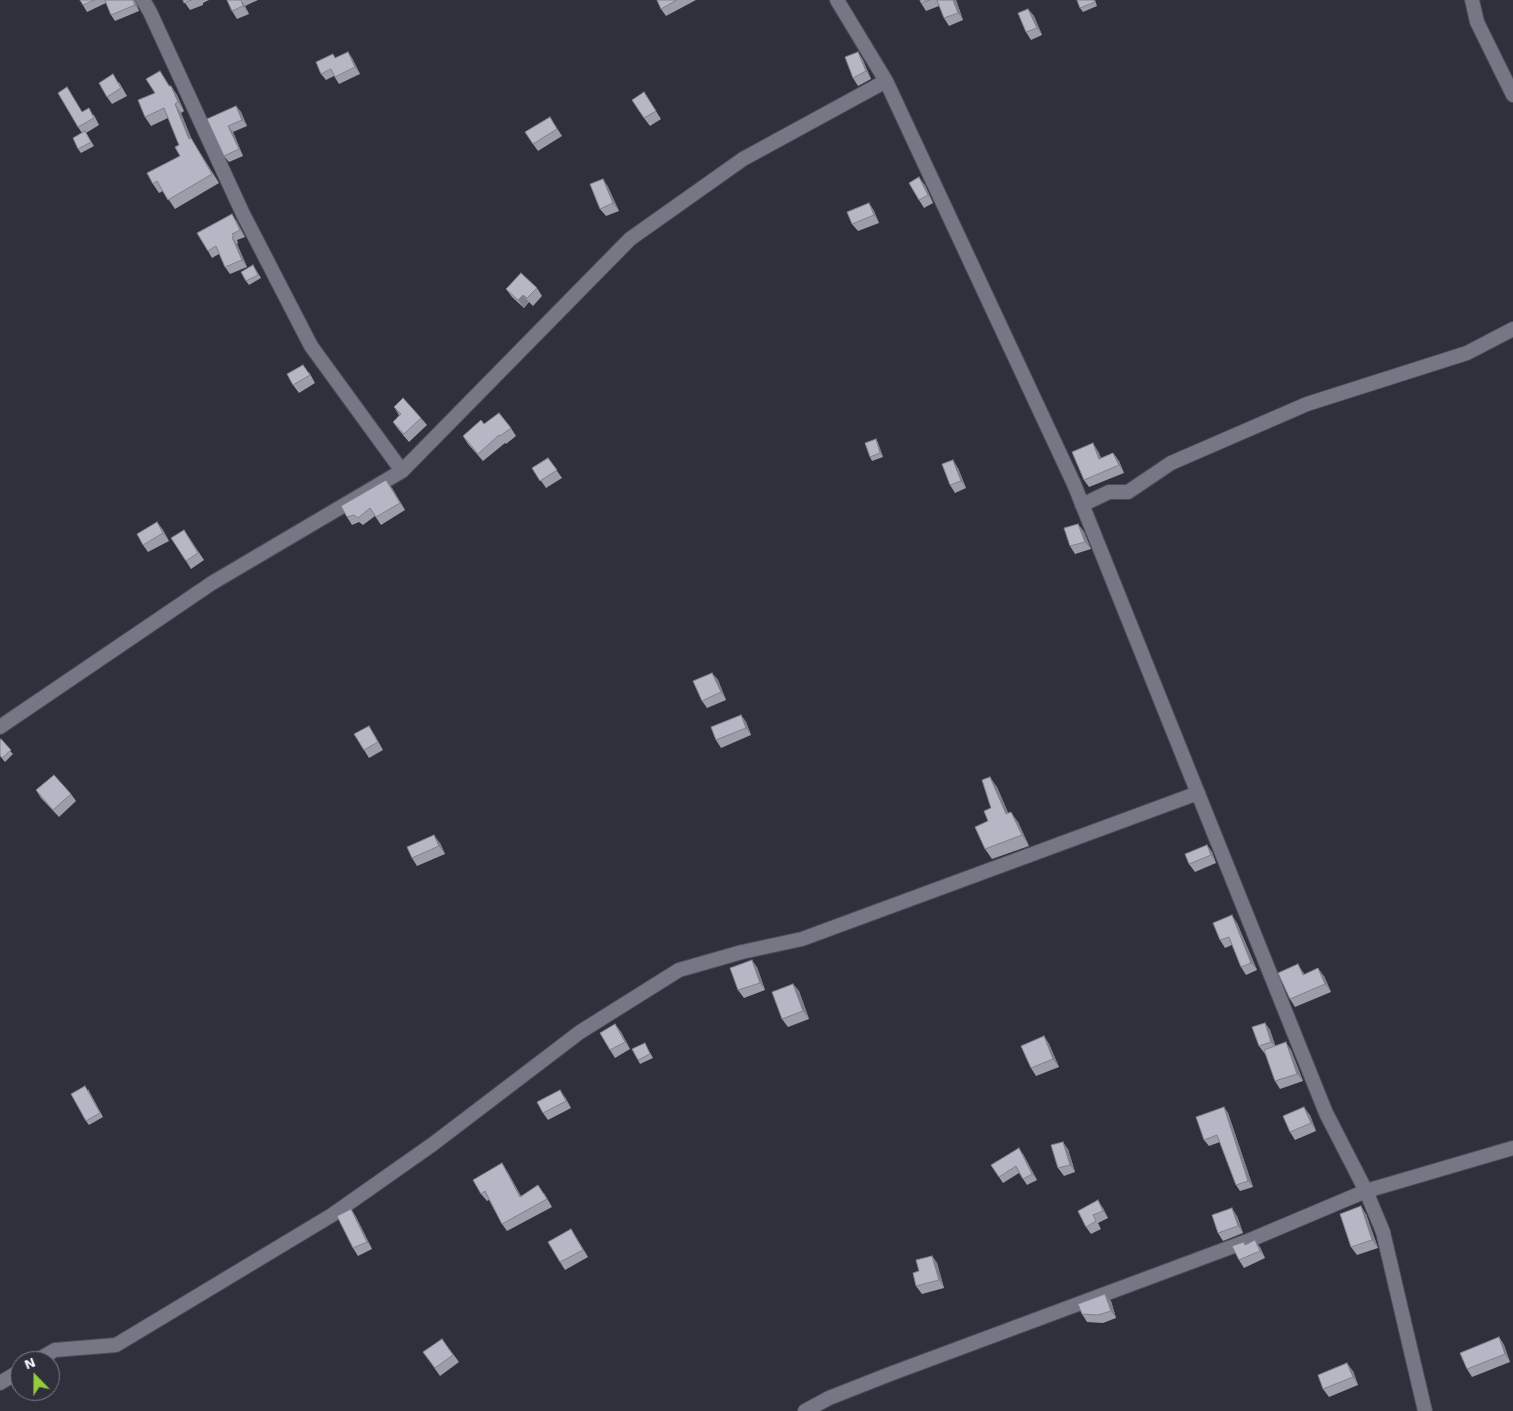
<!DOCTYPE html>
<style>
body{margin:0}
#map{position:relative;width:1513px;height:1411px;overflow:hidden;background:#2f303c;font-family:"Work Sans",sans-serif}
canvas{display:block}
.north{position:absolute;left:10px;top:1351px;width:50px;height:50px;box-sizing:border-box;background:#2f303c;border:1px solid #7d7e88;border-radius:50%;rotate:338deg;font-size:14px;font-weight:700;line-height:20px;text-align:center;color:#f1f2fa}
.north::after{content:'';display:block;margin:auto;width:18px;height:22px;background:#92cd3e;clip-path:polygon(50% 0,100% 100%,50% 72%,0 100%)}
</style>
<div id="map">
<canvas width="1513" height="1411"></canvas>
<div class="north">N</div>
</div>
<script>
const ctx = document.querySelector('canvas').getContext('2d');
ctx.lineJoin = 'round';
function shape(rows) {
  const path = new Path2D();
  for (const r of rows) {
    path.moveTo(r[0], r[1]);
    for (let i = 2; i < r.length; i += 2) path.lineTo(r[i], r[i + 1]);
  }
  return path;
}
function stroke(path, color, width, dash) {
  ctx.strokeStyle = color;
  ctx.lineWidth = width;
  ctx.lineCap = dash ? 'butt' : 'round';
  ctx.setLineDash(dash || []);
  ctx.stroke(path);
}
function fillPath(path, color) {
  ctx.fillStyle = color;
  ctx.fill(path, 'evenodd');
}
const minor = shape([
 [143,0,150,12,243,214,311,346,402,471],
 [837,0,886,81,1074,484,1326,1113,1366,1191,1383,1232,1425,1411],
 [1472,0,1477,22,1513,95],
 [1082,505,1109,492,1128,492,1171,463,1307,404,1467,353,1513,329],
 [0,727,212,583,402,471,630,239,743,159,886,81],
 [36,1361,55,1350,116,1345,332,1215,433,1144,580,1032,679,970,742,952,802,939,1198,793],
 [0,1383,20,1371],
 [805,1411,829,1398,890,1374,1250,1240,1366,1191,1513,1148]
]);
stroke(minor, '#4b4c57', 16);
stroke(minor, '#757784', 14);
fillPath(shape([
 [80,0,135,0,139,11,115,21,111,15,106,3,87,12],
 [183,0,209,0,203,3,203,5,190,10],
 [227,0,258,0,245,6,249,14,237,19,232,11],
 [657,0,696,0,666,16,661,9],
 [920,0,956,0,963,20,949,26,944,18,939,6,926,11,921,3],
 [1077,0,1095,0,1097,6,1083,12,1080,8],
 [1028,9,1034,16,1042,35,1031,40,1026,32],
 [348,52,352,58,360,74,339,84,334,76,326,80,321,74,336,58],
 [858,52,863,60,871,79,858,86,853,78],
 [119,82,127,96,112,104,107,97],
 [170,86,171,86,177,95,184,111,181,113,192,140,219,183,175,209,163,191,159,193,153,184,180,156,179,145,168,118,151,126,145,117],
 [67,87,82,112,94,115,99,125,86,133,94,146,81,153,78,149,82,133,78,127],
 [644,92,661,119,650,126,644,118],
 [236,106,241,112,247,126,233,132,243,156,229,162,224,156,207,119],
 [555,125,562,136,538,151,533,144],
 [603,179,608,187,619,211,606,216,600,209],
 [925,185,933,203,924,208,919,200],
 [869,203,874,211,879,223,858,231,852,224],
 [236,220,245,237,237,240,238,243,237,244,247,267,230,274,225,267,219,254,212,258,208,251],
 [253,265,261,278,249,285,246,281],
 [537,288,542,296,533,306,529,302,524,308,512,297,506,289],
 [309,372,315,383,299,393,293,385],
 [394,407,421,418,427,425,409,442,398,429,393,422,399,415],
 [484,424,511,428,516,436,506,444,505,443,483,461,468,444,463,436],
 [876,439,878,443,883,457,872,461,870,457],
 [1098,451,1101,458,1113,453,1119,461,1124,473,1089,487,1084,480],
 [548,458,562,478,546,488,532,468],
 [958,468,966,488,955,493,950,485],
 [392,488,405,510,381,525,375,516,363,525,359,522,352,525,347,517],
 [157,522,163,530,169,541,148,552,143,545],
 [1078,524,1084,532,1091,549,1075,554,1070,546],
 [184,530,204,560,191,569,186,561],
 [712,673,718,680,726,700,707,708,702,701],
 [741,715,746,722,751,735,721,748,716,740],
 [374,734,383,750,369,758,364,750],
 [0,740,13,754,5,762,0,756],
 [997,787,1008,813,1018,822,1029,846,992,859,985,849,988,821],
 [36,790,71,794,76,801,59,817,41,798],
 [440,843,445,854,417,866,412,858],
 [1207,845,1212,852,1216,863,1195,872,1189,864],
 [1237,923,1257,970,1246,975,1241,967,1232,945,1225,948,1220,940],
 [757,967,765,990,744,998,738,990],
 [1303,972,1304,974,1324,976,1331,992,1295,1007,1290,999],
 [793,984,799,991,809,1019,788,1027,782,1019],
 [1265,1023,1270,1030,1275,1046,1291,1050,1303,1081,1280,1089,1275,1081,1266,1054,1265,1054,1259,1046],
 [615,1024,621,1032,630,1049,615,1058,610,1050],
 [1044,1036,1049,1044,1059,1067,1036,1076,1031,1068],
 [647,1047,653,1058,640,1064,638,1060],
 [88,1089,103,1117,89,1125,86,1121],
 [565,1097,571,1108,548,1120,543,1113],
 [1224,1107,1228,1113,1253,1187,1240,1191,1236,1185,1220,1142,1209,1146,1204,1140],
 [1310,1115,1316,1131,1295,1140,1290,1132],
 [1068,1149,1075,1172,1064,1176,1058,1168],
 [1023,1154,1037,1180,1027,1185,1019,1173,1003,1183,991,1165],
 [507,1171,521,1196,544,1193,552,1207,507,1231,502,1224,489,1200,487,1201,481,1194],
 [1103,1208,1108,1218,1098,1223,1101,1229,1091,1234,1086,1227,1078,1211],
 [351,1209,356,1217,372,1249,358,1256,353,1248],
 [1366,1214,1378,1248,1357,1255,1351,1247],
 [1237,1216,1243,1233,1223,1241,1218,1233],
 [576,1237,588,1257,565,1270,560,1262],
 [1246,1244,1260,1247,1265,1258,1244,1268,1239,1260],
 [932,1256,937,1263,944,1288,922,1294,916,1286,919,1271],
 [1111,1301,1116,1318,1103,1323,1087,1322,1082,1314],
 [1499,1337,1504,1345,1510,1362,1472,1377,1467,1369],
 [442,1339,459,1362,440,1376,423,1352],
 [1353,1371,1358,1385,1329,1397,1323,1389]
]), '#9c9da9');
fillPath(shape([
 [133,0,135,0,139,11,135,5],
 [241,0,245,6,249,14,243,6],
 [953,0,956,0,963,20,958,13],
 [1028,9,1034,16,1042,35,1037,28],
 [348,52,352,58,360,74,355,67],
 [858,52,863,60,871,79,866,71],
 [160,71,173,91,171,86,177,95,184,111,178,102],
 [175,104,181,113,192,140,219,183,189,139],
 [236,106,241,112,247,126,242,120],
 [228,126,233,132,243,156,239,149],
 [919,177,925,185,933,203,928,195],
 [603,179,608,187,619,211,613,203],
 [869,203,874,211,879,223,874,215],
 [232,214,236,220,245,237,240,230],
 [232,237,237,244,247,267,242,260],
 [523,295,529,302,524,308,518,300],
 [876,439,878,443,883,457,880,453],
 [1093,443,1098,451,1105,467,1099,459],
 [1113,453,1119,461,1124,473,1119,465],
 [953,460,958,468,966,488,961,481],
 [386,480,392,488,405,510,400,503],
 [157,522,163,530,169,541,163,533],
 [1078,524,1084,532,1091,549,1085,542],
 [712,673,718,680,726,700,721,692],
 [741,715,746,722,751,735,746,728],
 [990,777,997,787,1013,824,1006,814],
 [1011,812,1018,822,1029,846,1022,835],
 [434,835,440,843,445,854,439,846],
 [1207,845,1212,852,1216,863,1211,855],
 [1232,915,1237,923,1257,970,1251,963],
 [752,960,757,967,765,990,760,983],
 [1298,964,1303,972,1308,982,1303,975],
 [1318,968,1324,976,1331,992,1325,984],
 [793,984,799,991,809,1019,803,1011],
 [1265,1023,1270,1030,1277,1050,1271,1042],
 [615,1024,621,1032,630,1049,625,1042],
 [1044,1036,1049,1044,1059,1067,1053,1059],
 [1286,1042,1291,1050,1303,1081,1297,1074],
 [560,1090,565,1097,571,1108,566,1101],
 [1224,1107,1228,1113,1253,1187,1248,1181],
 [1304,1107,1310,1115,1316,1131,1311,1123],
 [1063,1142,1068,1149,1075,1172,1070,1165],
 [1019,1148,1023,1154,1037,1180,1032,1174],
 [502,1163,507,1171,525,1204,520,1197],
 [1098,1200,1103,1208,1108,1218,1103,1211],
 [1361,1206,1366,1214,1378,1248,1372,1240],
 [1232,1208,1237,1216,1243,1233,1238,1226],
 [351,1209,356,1217,372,1249,367,1242],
 [571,1229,576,1237,588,1257,583,1250],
 [1255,1240,1260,1247,1265,1258,1260,1251],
 [932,1256,937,1263,944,1288,939,1280],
 [1105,1294,1111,1301,1116,1318,1111,1311],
 [1499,1337,1504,1345,1510,1362,1505,1354],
 [1347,1363,1353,1371,1358,1385,1353,1377]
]), '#7f808a');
const building = shape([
 [80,0,95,0,83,5,80,0],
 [105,0,133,0,135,5,111,15,105,0],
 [183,0,192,0,184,3,183,0],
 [227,0,241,0,243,6,232,11,227,0],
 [657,0,677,0,661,9,657,0],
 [920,0,930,0,921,3,920,0],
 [937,0,953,0,958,13,944,18,937,0],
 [1077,0,1094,0,1095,2,1080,8,1077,0],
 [1028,9,1037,28,1026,32,1018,13,1028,9],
 [348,52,355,67,335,77,331,69,321,74,316,62,333,54,335,58,348,52],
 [858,52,866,71,853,78,845,57,858,52],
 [160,71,169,86,171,86,178,102,175,104,189,139,191,138,212,174,168,200,157,181,153,184,147,173,180,156,175,147,179,145,164,108,145,117,138,100,155,93,146,79,160,71],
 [113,74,121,88,107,97,99,83,113,74],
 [67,87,82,112,89,108,94,118,78,127,58,93,67,87],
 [644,92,656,111,644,118,632,100,644,92],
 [236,106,242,120,228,126,239,149,224,156,207,119,236,106],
 [550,117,557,129,533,144,525,132,550,117],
 [85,131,91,142,78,149,73,138,85,131],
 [919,177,928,195,919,200,909,183,919,177],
 [603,179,613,203,600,209,590,184,603,179],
 [869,203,874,215,852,224,847,212,869,203],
 [232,214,240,230,232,234,234,236,232,237,242,260,225,267,216,246,208,251,197,233,232,214],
 [253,265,258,275,246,281,241,272,253,265],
 [521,273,537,288,527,298,523,295,518,300,506,289,521,273],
 [303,365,310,375,293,385,287,374,303,365],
 [403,398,421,418,404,434,393,422,401,414,394,407,403,398],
 [499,413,511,428,500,436,499,435,478,454,463,436,481,420,484,424,499,413],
 [876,439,880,453,870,457,865,443,876,439],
 [1093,443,1099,459,1113,453,1119,465,1084,480,1072,452,1093,443],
 [548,458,557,470,540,481,532,468,548,458],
 [953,460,961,481,950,485,942,464,953,460],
 [386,480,400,503,376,517,370,508,358,518,354,515,347,517,341,506,386,480],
 [157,522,163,533,143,545,137,534,157,522],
 [1078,524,1085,542,1070,546,1064,528,1078,524],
 [184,530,198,553,186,561,171,538,184,530],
 [712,673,721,692,702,701,693,681,712,673],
 [741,715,746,728,716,740,711,727,741,715],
 [369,726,378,742,364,750,354,734,369,726],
 [1,739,11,750,2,758,0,755,0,740,1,739],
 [54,775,71,794,53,810,36,790,54,775],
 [990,777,1006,814,1011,812,1022,835,985,849,975,827,988,821,984,811,991,808,982,780,990,777],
 [434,835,439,846,412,858,407,847,434,835],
 [1207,845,1211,855,1189,864,1185,854,1207,845],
 [1232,915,1251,963,1241,967,1229,937,1220,940,1213,923,1232,915],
 [752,960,760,983,738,990,730,968,752,960],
 [1298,964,1303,975,1318,968,1325,984,1290,999,1278,973,1298,964],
 [793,984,803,1011,782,1019,772,992,793,984],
 [1265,1023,1271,1042,1259,1046,1252,1027,1265,1023],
 [615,1024,625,1042,610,1050,600,1033,615,1024],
 [1044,1036,1053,1059,1031,1068,1021,1046,1044,1036],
 [1286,1042,1297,1074,1275,1081,1264,1050,1286,1042],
 [645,1043,650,1054,638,1060,632,1049,645,1043],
 [85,1086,100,1113,86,1121,71,1094,85,1086],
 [560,1090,566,1101,543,1113,537,1102,560,1090],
 [1224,1107,1248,1181,1236,1185,1217,1135,1204,1140,1196,1117,1224,1107],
 [1304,1107,1311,1123,1290,1132,1283,1116,1304,1107],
 [1063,1142,1070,1165,1058,1168,1051,1145,1063,1142],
 [1019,1148,1032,1174,1023,1179,1016,1166,999,1177,991,1165,1019,1148],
 [502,1163,520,1197,538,1185,547,1199,502,1224,485,1191,481,1194,473,1180,502,1163],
 [1098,1200,1103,1211,1093,1215,1096,1221,1086,1227,1078,1211,1098,1200],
 [1361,1206,1372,1240,1351,1247,1340,1214,1361,1206],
 [1232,1208,1238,1226,1218,1233,1212,1215,1232,1208],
 [351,1209,367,1242,353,1248,337,1216,351,1209],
 [571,1229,583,1250,560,1262,548,1242,571,1229],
 [1255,1240,1260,1251,1239,1260,1232,1246,1244,1242,1245,1245,1255,1240],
 [932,1256,939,1280,916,1286,913,1273,919,1271,916,1260,932,1256],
 [1105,1294,1111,1311,1098,1315,1082,1314,1078,1304,1105,1294],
 [1499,1337,1505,1354,1467,1369,1460,1353,1499,1337],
 [442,1339,453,1355,435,1368,423,1352,442,1339],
 [1347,1363,1353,1377,1323,1389,1318,1375,1347,1363]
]);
fillPath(building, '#b5b7c5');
stroke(building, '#7f808a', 1);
</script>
